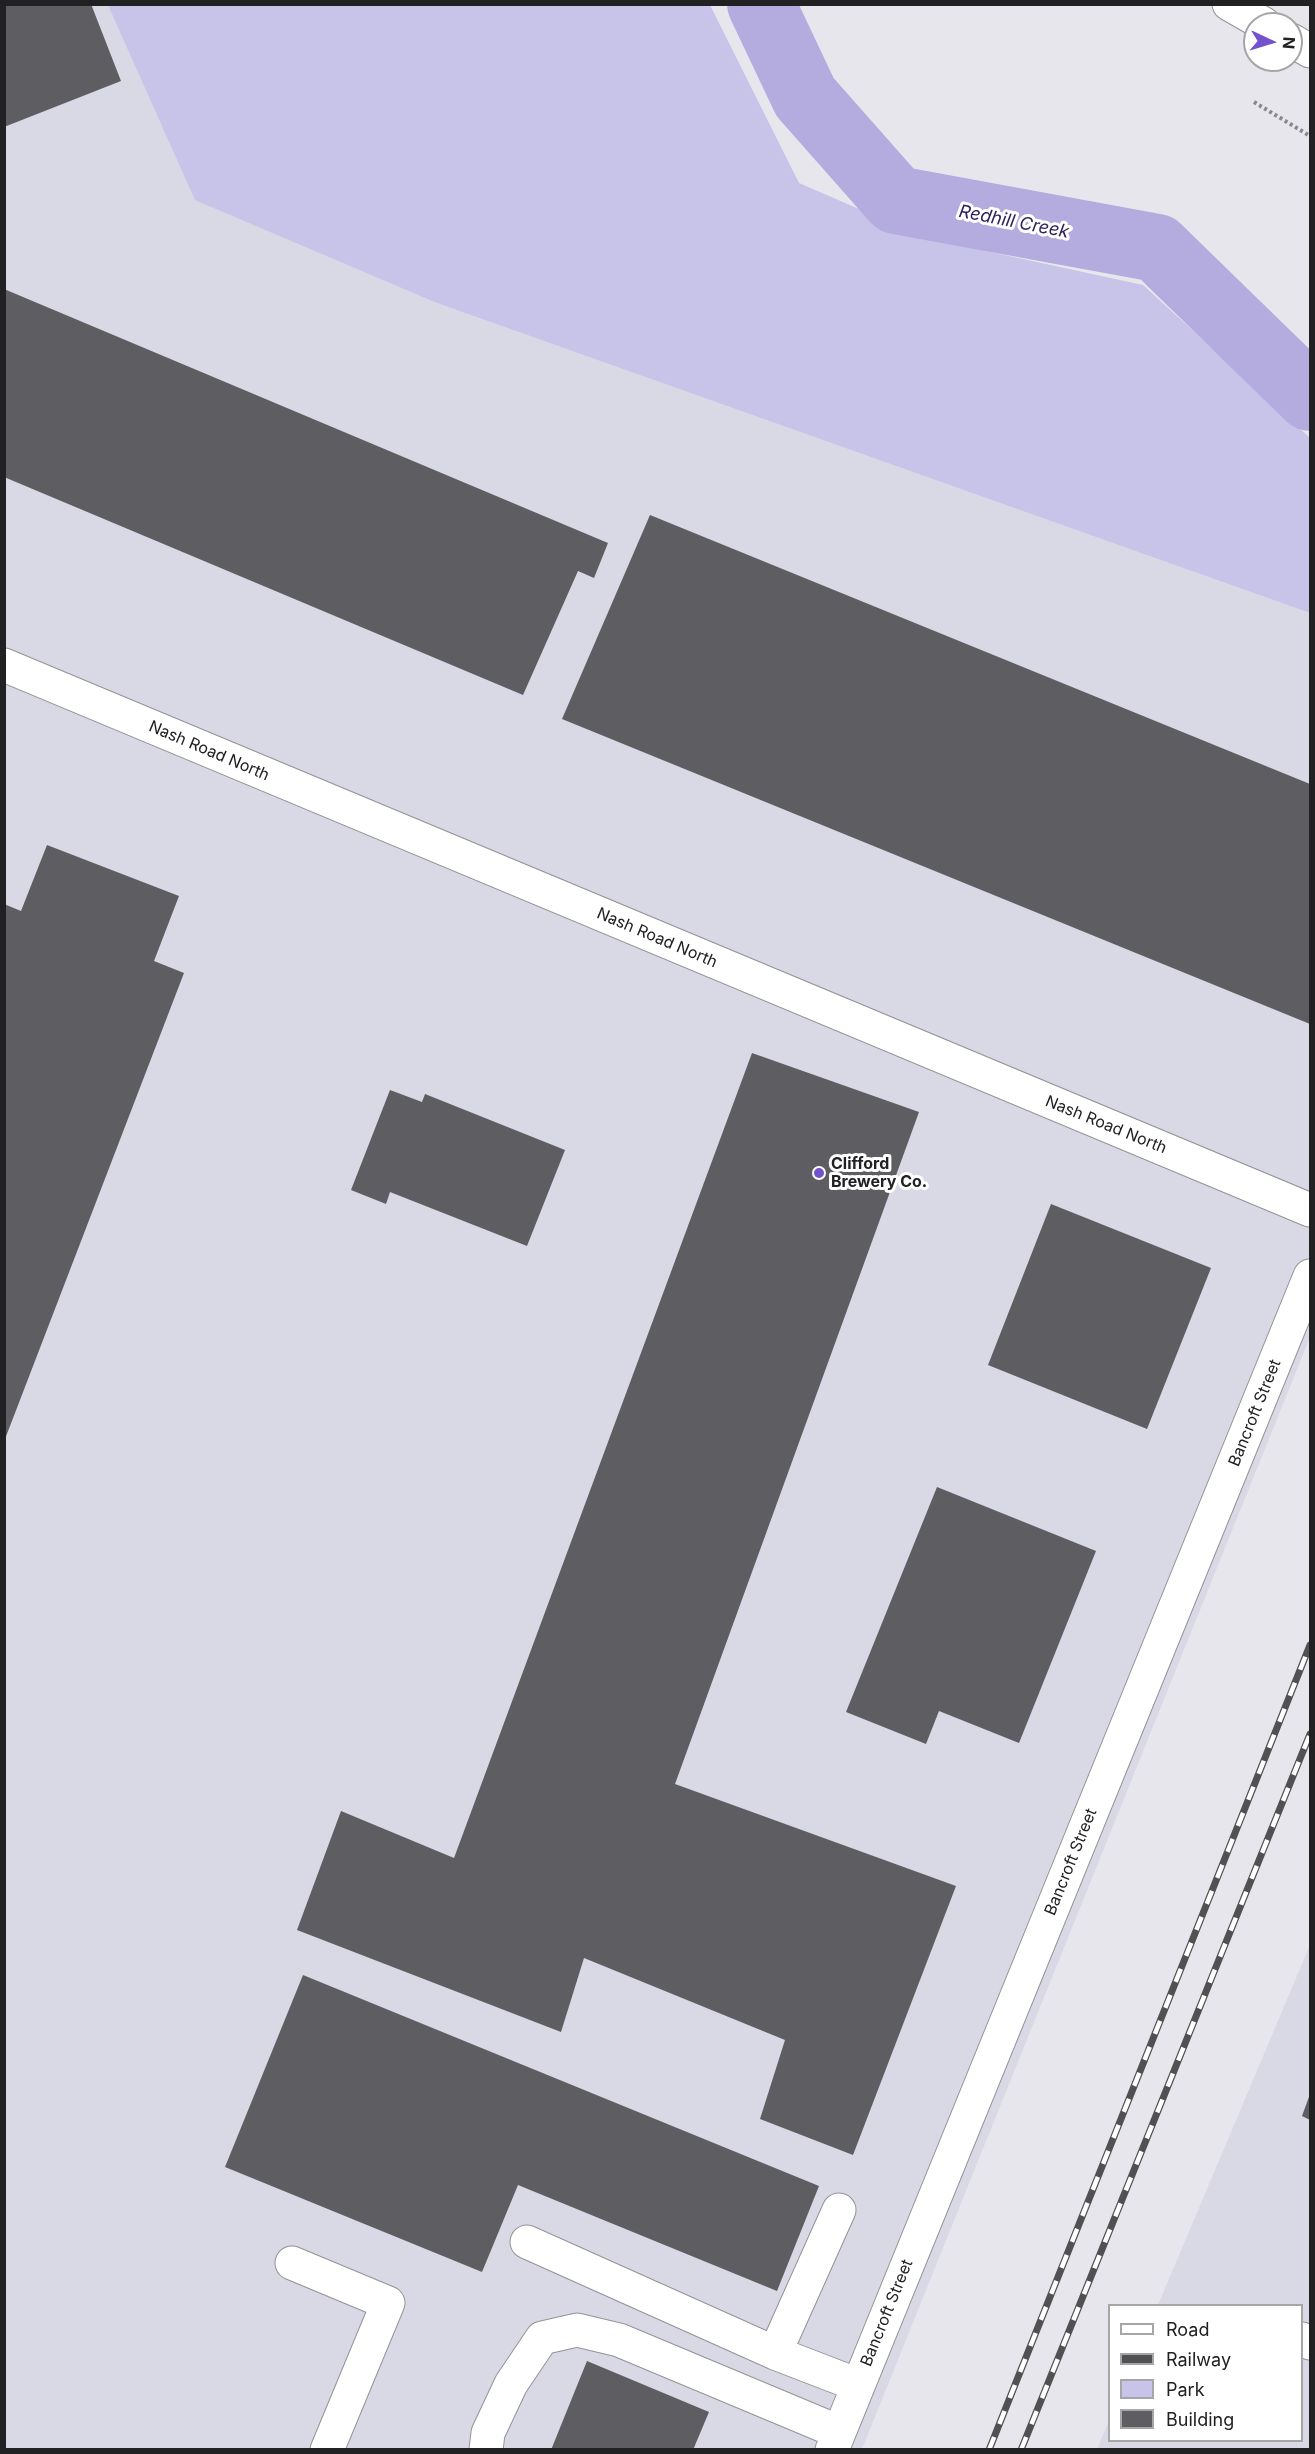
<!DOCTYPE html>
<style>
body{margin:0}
#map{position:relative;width:1315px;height:2454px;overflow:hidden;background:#e7e6ec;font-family:Inter,sans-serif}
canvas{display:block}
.frame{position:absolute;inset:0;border:6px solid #212123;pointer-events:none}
.legend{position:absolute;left:1108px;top:2304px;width:195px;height:138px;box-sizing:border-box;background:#fff;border:2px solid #a6a6a7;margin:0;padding:8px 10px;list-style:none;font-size:18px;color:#212123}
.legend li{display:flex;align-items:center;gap:12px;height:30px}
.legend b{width:30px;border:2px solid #a6a6a7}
.north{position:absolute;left:1243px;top:12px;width:60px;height:60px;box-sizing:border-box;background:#fff;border:2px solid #a6a6a7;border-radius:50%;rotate:94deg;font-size:16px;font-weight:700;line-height:24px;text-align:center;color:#212123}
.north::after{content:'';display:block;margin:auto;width:21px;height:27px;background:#7352cc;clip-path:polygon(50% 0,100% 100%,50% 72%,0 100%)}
</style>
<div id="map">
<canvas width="1315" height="2454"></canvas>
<div class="frame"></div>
<ul class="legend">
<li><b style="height:8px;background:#fff"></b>Road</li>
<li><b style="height:8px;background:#515154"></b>Railway</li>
<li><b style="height:16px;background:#c8c3e8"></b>Park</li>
<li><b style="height:16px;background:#5e5d62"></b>Building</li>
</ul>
<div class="north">N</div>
</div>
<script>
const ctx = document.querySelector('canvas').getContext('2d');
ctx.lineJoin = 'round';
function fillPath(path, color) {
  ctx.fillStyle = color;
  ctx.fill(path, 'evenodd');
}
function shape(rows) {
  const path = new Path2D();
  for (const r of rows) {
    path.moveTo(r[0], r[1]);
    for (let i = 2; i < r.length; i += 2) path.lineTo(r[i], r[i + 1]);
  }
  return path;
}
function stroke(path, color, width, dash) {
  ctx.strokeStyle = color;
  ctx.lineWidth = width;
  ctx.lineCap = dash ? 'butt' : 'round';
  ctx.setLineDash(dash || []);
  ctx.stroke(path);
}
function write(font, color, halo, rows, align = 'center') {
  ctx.font = font + ' Inter,sans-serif';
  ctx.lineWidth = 6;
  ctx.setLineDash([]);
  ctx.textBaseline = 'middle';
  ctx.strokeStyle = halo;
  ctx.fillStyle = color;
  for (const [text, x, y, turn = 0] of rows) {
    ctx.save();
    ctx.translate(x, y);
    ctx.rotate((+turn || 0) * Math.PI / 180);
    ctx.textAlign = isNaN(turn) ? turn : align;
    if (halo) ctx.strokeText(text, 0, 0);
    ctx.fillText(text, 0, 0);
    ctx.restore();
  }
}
fillPath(shape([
 [110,4,437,303,1310,613,1310,1337,862,2449,5,2450,4,5],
 [1310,1945,1310,2449,1097,2450,1109,2420,1110,2440,1302,2440,1302,2306,1158,2305]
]), '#d9d8e5');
fillPath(shape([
 [108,5,710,5,799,183,926,238,1143,285,1310,438,1310,613,437,303,195,200]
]), '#c8c3e8');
stroke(shape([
 [761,4,805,97,896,200,1157,248,1310,397]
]), '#b4acdf', 68);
fillPath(shape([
 [4,4,91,4,121,81,4,127],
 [4,289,608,543,594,578,578,571,523,695,4,477],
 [650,515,1310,784,1310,1024,562,719],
 [47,845,179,896,154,961,184,973,5,1439,4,904,21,911],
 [752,1053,919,1112,675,1784,956,1886,853,2155,760,2119,785,2040,584,1958,561,2032,297,1930,341,1811,454,1858],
 [390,1090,422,1102,425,1094,565,1150,527,1246,390,1192,386,1204,351,1190],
 [1051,1204,1211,1268,1147,1429,988,1365],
 [937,1487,1096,1551,1019,1743,939,1711,926,1744,846,1712],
 [303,1975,819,2186,777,2291,518,2185,482,2272,225,2167],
 [1310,2094,1310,2120,1302,2116],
 [587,2361,709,2412,693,2450,551,2450]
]), '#5e5d62');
const minor = shape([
 [527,2242,775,2353,858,2385],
 [292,2263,388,2303,327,2450],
 [1302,2339,1310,2343],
 [775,2353,839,2210],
 [486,2450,488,2433,511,2384,542,2338,577,2330,619,2340,839,2432],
 [832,2450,1310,1276]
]);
const major = shape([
 [4,665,1310,1210]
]);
const highway = shape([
 [1229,4,1264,24],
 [1291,40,1310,51]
]);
stroke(minor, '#939398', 35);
stroke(major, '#939398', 35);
stroke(highway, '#939398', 35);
stroke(shape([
 [1254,102,1310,136]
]), '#89898d', 4, [3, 3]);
stroke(minor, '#fff', 33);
stroke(major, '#fff', 33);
stroke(highway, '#fff', 33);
const rail = shape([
 [989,2450,1310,1645],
 [1021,2450,1310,1734]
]);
stroke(rail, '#515154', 7);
stroke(rail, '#fff', 4.5, [14]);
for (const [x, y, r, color] of [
 [819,1173,6,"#7352cc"]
]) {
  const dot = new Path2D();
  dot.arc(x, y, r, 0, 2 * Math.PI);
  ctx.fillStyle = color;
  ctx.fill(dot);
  stroke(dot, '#fff', 2);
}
write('16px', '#212123', '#fff', [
 ["Nash Road North",209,751,23],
 ["Nash Road North",657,938,23],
 ["Nash Road North",1106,1125,22],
 ["Bancroft Street",1255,1413,-68],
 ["Bancroft Street",1071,1862,-68],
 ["Bancroft Street",887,2313,-68]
]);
write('bold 16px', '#212123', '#fff', [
 ["Clifford",831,1164],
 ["Brewery Co.",831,1182]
], 'left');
write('italic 18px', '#31215d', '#fff', [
 ["Redhill Creek",1014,222,11]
]);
</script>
